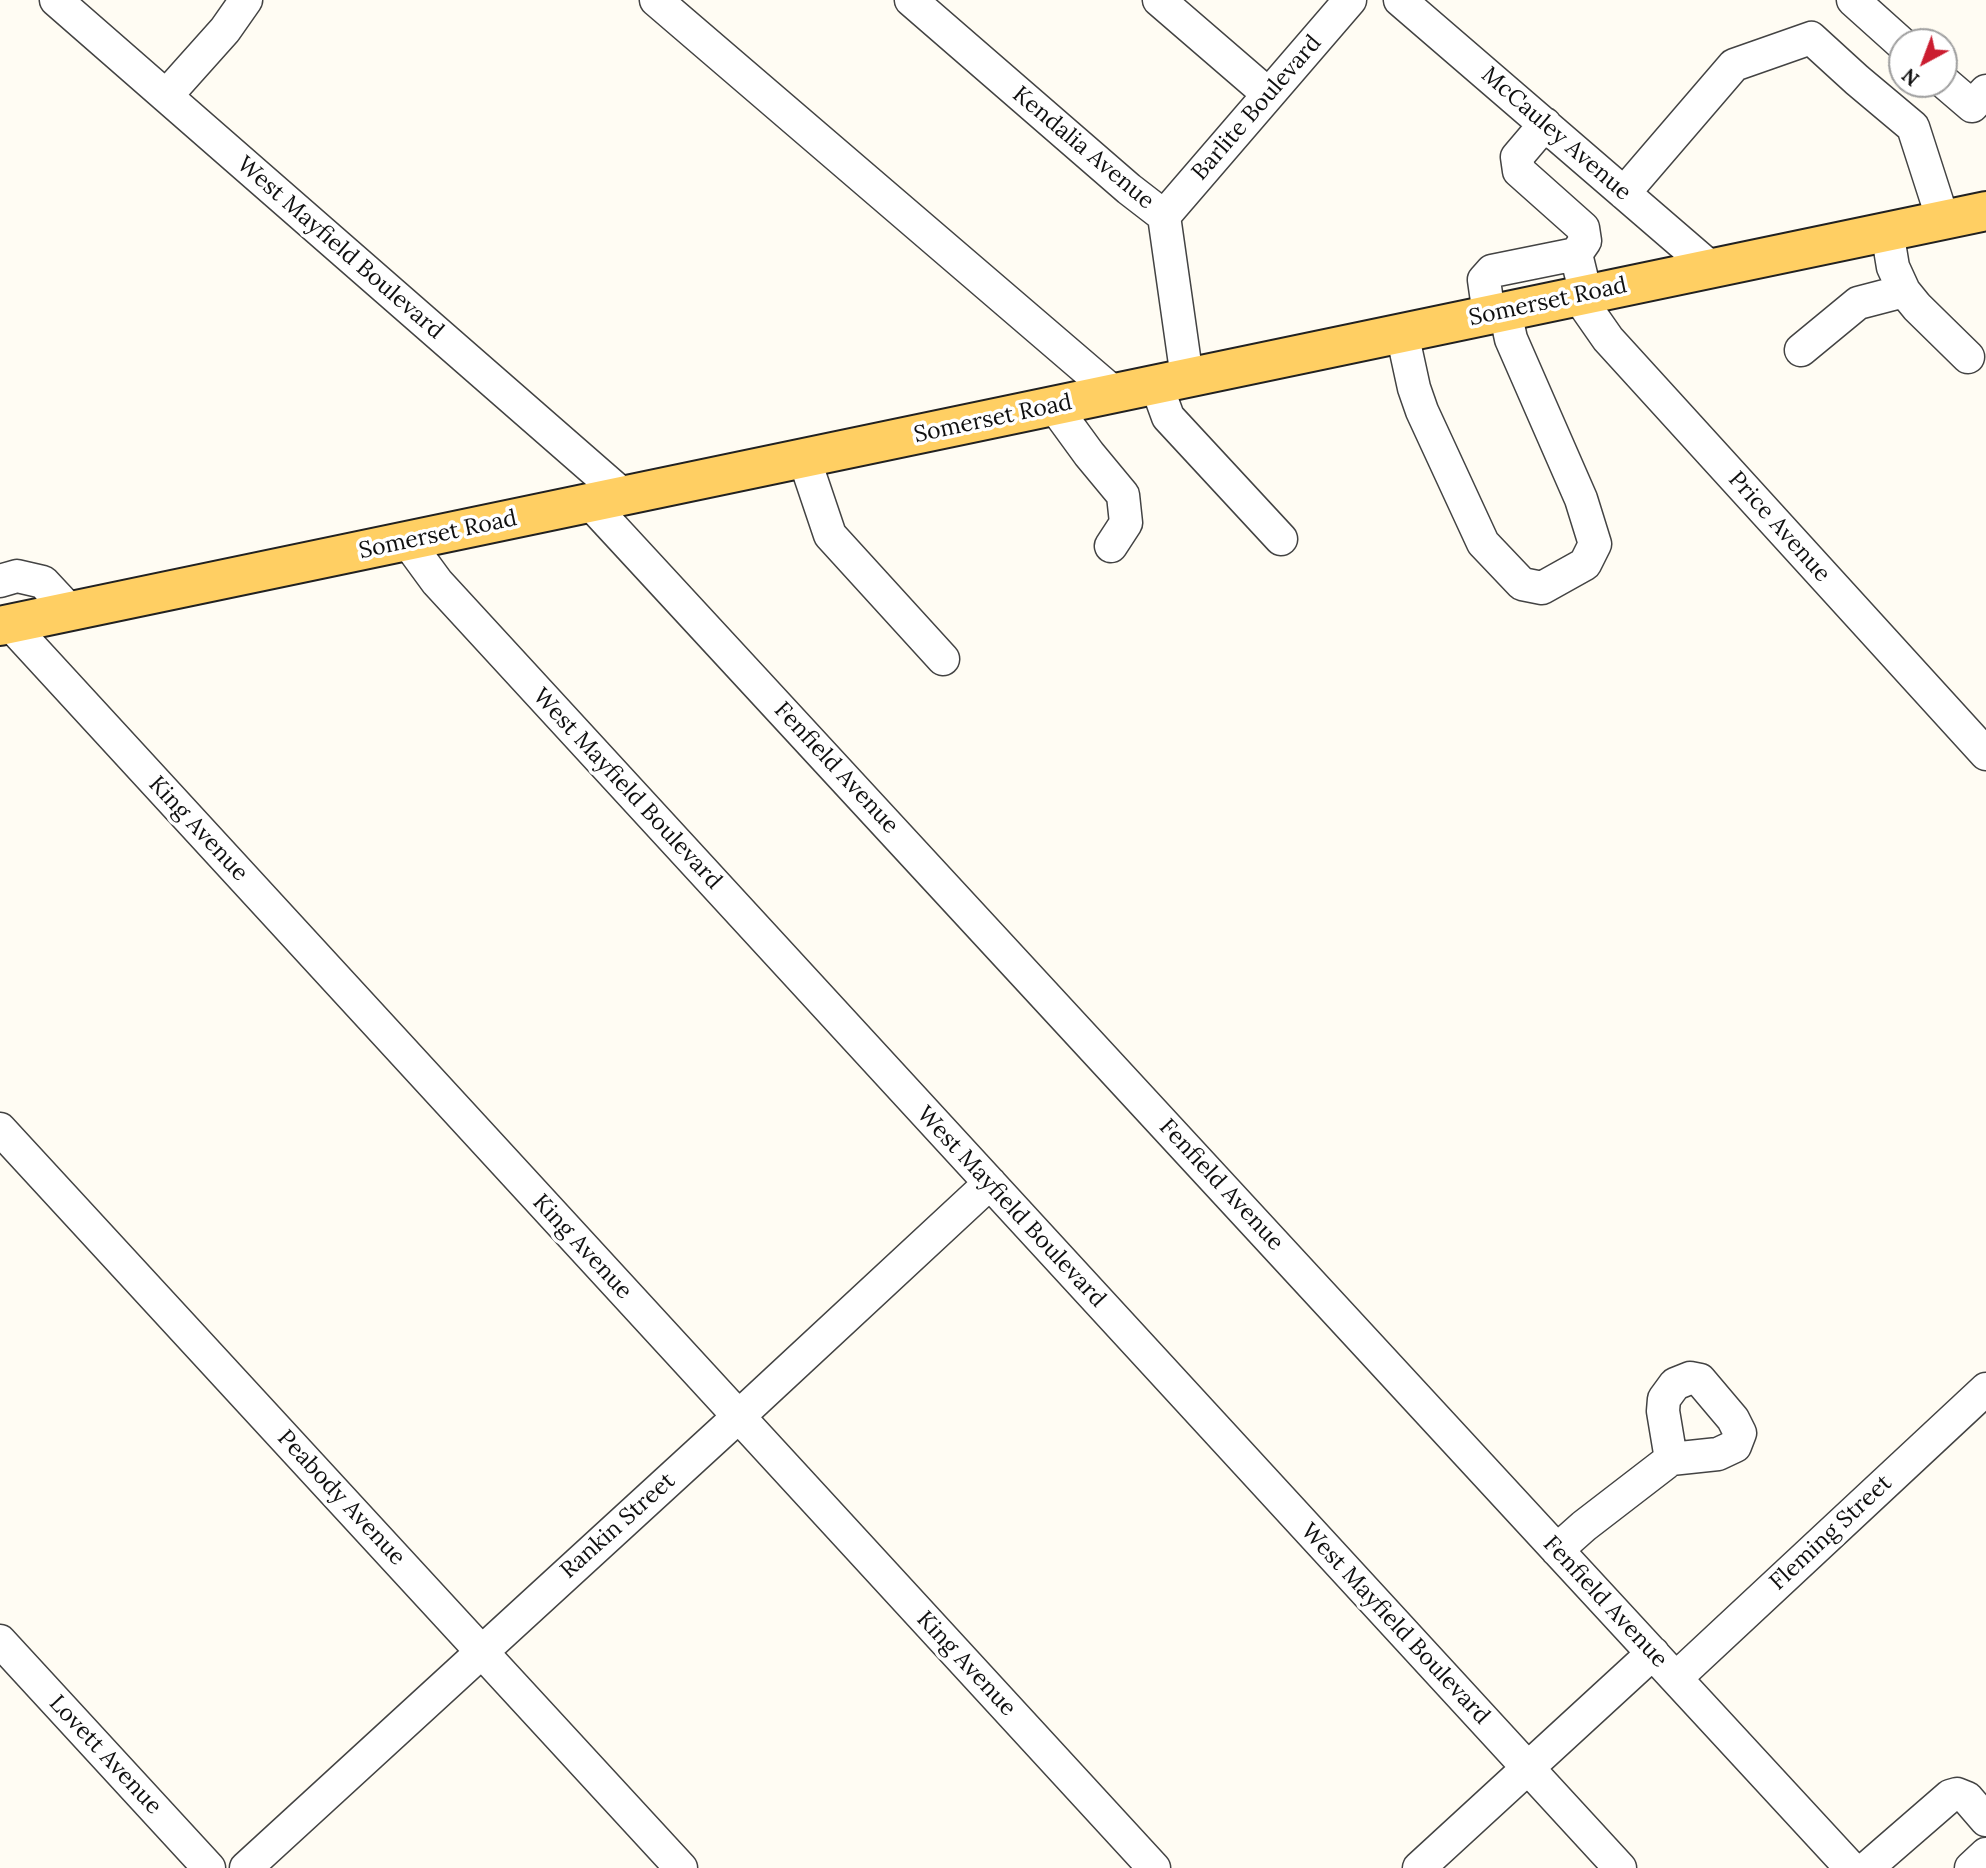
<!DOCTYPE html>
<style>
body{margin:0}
#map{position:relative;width:1986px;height:1868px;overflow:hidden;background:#fffcf3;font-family:Lora,serif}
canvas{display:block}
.north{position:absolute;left:1888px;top:28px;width:70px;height:70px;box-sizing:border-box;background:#fff;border:2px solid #9f9f9f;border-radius:50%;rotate:221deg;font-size:19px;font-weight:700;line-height:28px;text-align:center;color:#101010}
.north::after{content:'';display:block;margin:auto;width:24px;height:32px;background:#cb1d30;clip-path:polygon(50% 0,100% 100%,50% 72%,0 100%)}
</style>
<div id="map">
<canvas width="1986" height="1868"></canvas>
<div class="north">N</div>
</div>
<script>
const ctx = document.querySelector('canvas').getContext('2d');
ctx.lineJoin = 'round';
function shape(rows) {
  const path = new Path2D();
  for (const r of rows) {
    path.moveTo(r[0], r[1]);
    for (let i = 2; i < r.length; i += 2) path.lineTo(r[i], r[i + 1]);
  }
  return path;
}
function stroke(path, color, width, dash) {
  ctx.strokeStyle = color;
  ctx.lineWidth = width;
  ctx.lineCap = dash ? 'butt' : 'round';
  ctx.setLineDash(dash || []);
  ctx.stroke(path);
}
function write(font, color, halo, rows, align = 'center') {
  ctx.font = font + ' Lora,serif';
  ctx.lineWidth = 7;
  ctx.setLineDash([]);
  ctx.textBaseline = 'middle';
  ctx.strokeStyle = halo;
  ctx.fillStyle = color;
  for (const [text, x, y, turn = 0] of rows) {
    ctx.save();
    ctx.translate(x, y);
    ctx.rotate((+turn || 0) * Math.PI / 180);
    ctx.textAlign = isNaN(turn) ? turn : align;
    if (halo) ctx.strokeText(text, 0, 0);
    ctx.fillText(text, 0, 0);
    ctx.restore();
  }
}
const minor = shape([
 [56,0,624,496],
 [656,0,1114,393],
 [911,0,1129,189,1164,216,1187,378],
 [1159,0,1268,94],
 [1400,0,1711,268],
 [1853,0,1902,44],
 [1944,82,1972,106,1986,91],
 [166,96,225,30,246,0],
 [1545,124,1517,157,1519,171,1583,228,1585,241,1576,254,1586,295],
 [1624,193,1734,65,1811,38,1857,80,1913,127,1943,220],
 [1164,216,1350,0],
 [1887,231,1893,267,1904,291,1917,307,1968,357],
 [1578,296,1608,339,1986,754],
 [1489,315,1484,280,1492,271,1576,254],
 [1402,333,1414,388,1422,411,1483,543,1522,584,1542,588,1585,564,1595,544,1581,499,1511,339,1505,311],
 [1801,350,1858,303,1904,291],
 [1156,384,1168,417,1281,539],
 [1054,406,1089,454,1123,495,1126,523,1111,546],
 [804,458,830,535,943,659],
 [590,503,1851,1868],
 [407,541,437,582,1620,1868],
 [0,581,17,576,43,582,71,612],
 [10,624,1154,1868],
 [0,1129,681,1868],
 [1557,1550,1584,1526,1671,1459,1663,1411,1664,1399,1675,1384,1690,1378,1700,1380,1733,1419,1740,1433,1735,1446,1718,1454,1671,1459],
 [0,1641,209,1868],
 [1676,1678,1986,1389],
 [246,1868,738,1417,990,1183],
 [1419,1868,1653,1653],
 [1867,1868,1950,1796,1957,1794,1967,1798,1986,1820],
 [1971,1868,1986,1854]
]);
const major = shape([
 [0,626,1986,211]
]);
stroke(minor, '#434343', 35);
stroke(major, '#212121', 42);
stroke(minor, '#fff', 32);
stroke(major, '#ffcf63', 38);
write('23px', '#101010', '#fff', [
 ["Barlite Boulevard",1257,108,-49],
 ["McCauley Avenue",1556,134,41],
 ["Kendalia Avenue",1083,148,40],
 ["West Mayfield Boulevard",340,248,41],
 ["Somerset Road",1548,302,-12],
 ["Somerset Road",993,419,-12],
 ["Price Avenue",1779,527,48],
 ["Somerset Road",438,535,-12],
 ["Fenfield Avenue",836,768,47],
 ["West Mayfield Boulevard",627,789,47],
 ["King Avenue",198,829,47],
 ["Fenfield Avenue",1221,1185,47],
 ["West Mayfield Boulevard",1011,1207,47],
 ["King Avenue",582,1247,47],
 ["Peabody Avenue",341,1498,47],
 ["Rankin Street",618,1526,-42],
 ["Fleming Street",1831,1533,-43],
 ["Fenfield Avenue",1605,1602,47],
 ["West Mayfield Boulevard",1395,1624,47],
 ["King Avenue",966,1664,47],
 ["Lovett Avenue",105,1755,47]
]);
</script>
